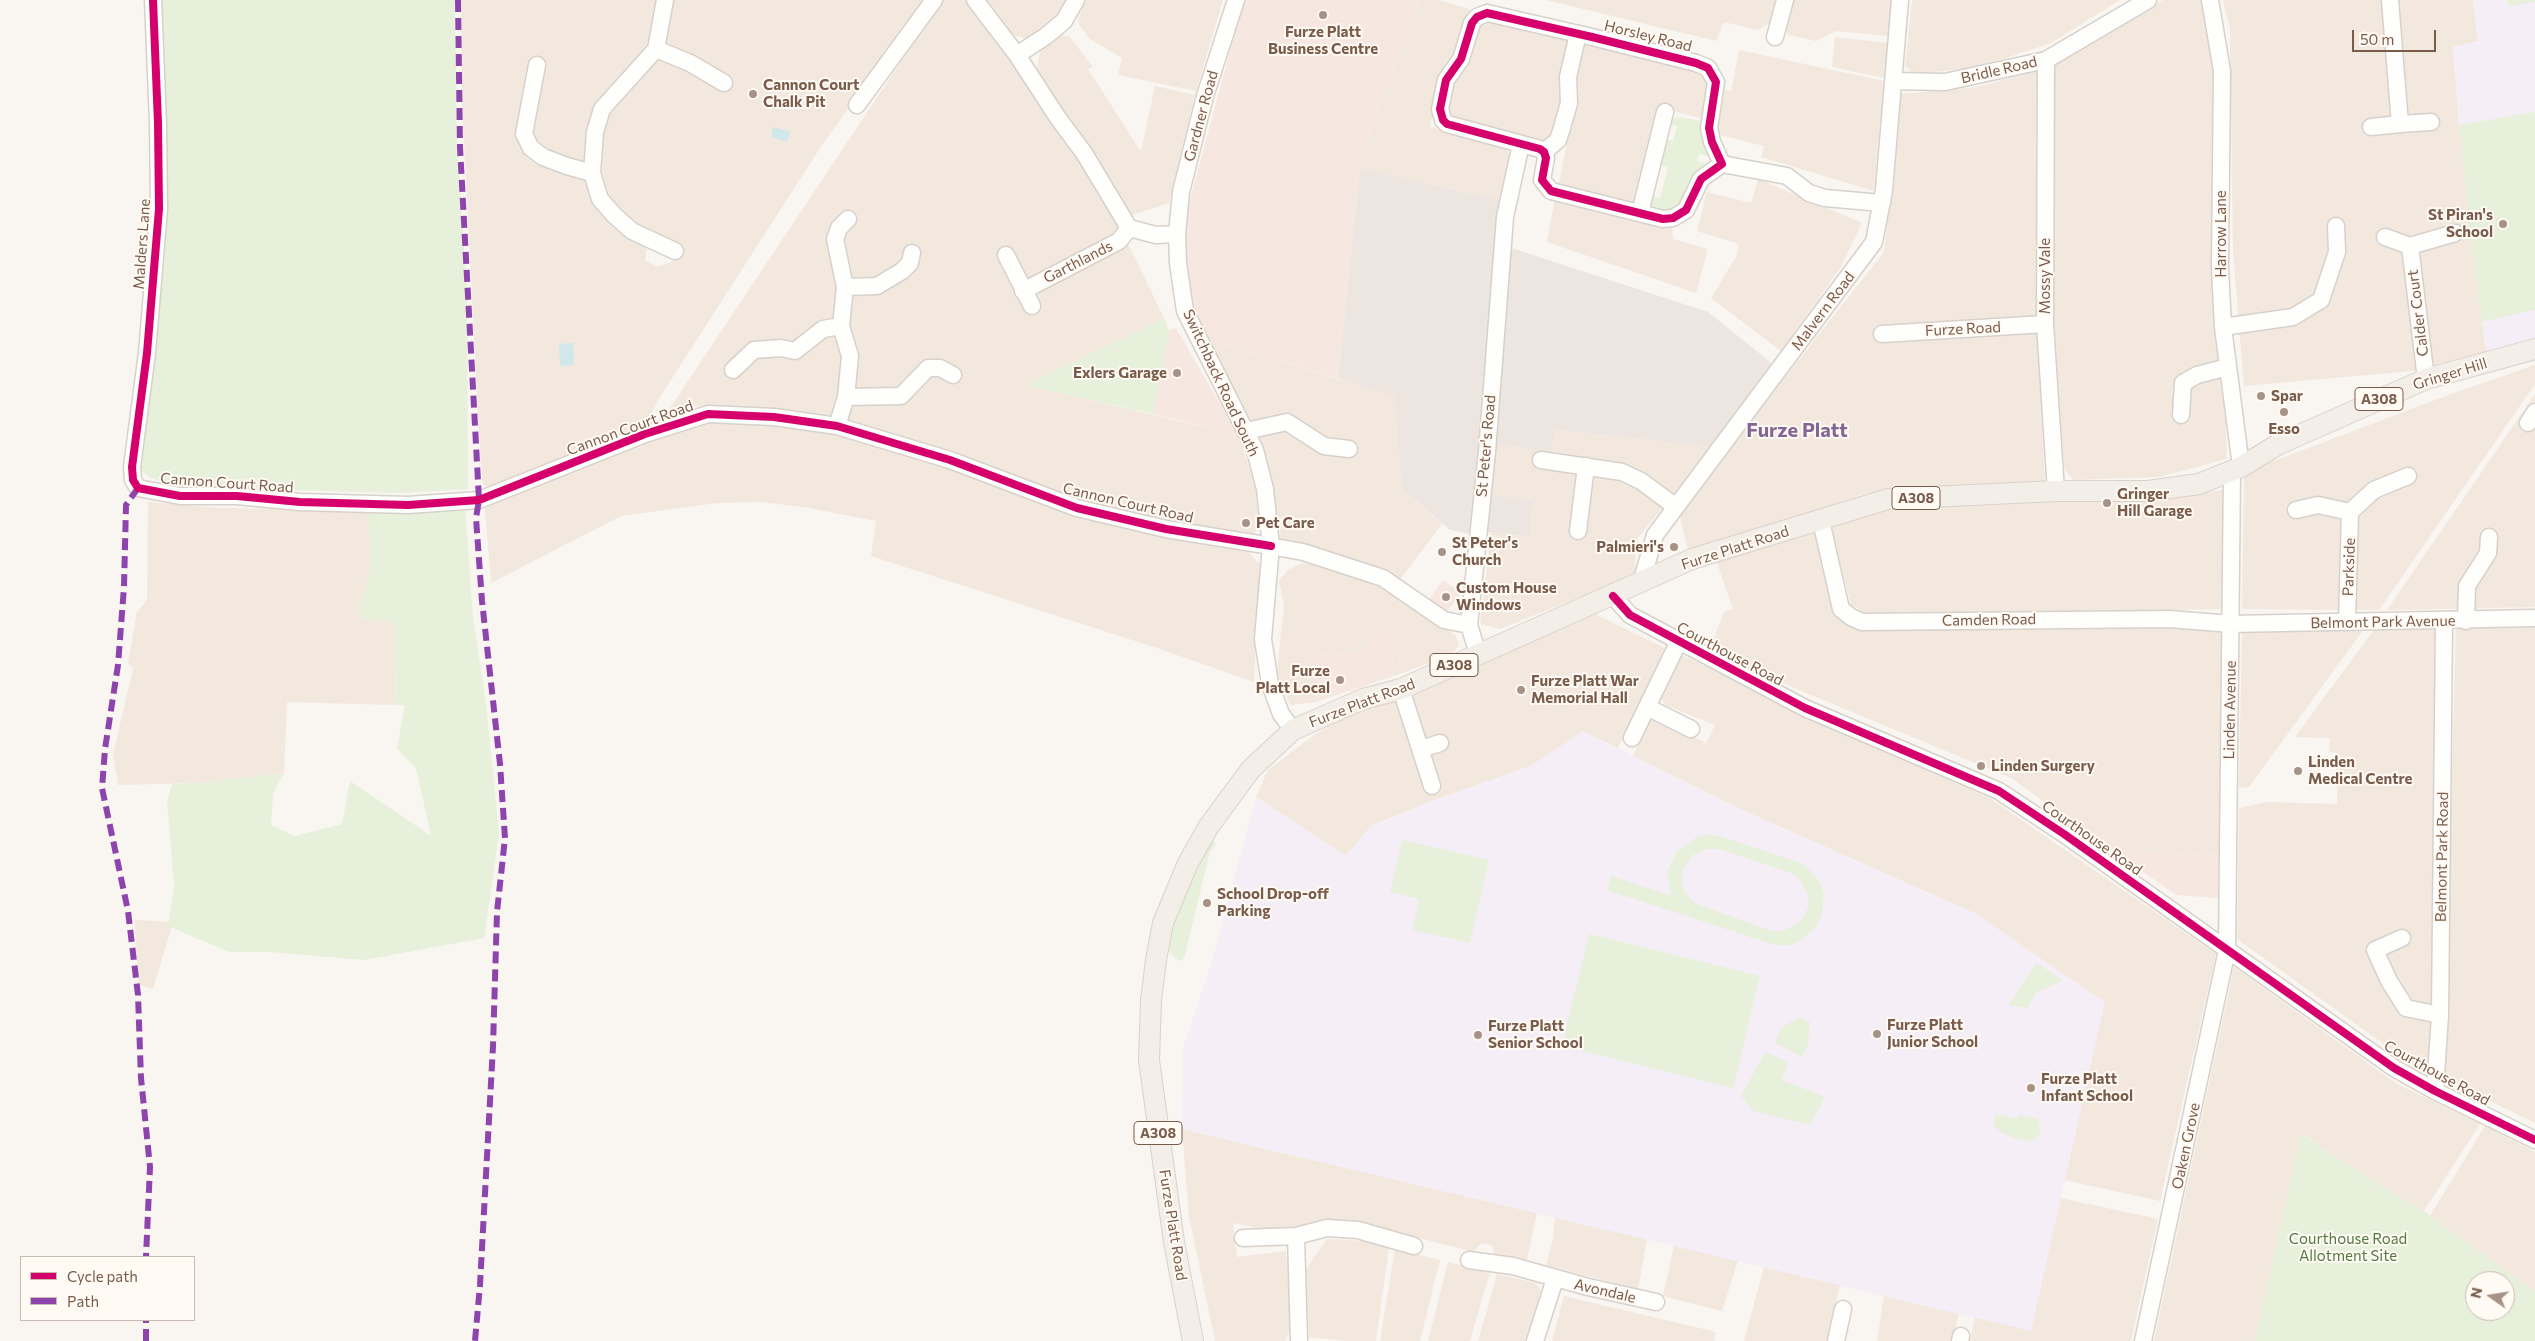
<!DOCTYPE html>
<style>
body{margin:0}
#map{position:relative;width:2535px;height:1341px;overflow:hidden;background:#f9f5f0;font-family:Commissioner,sans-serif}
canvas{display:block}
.legend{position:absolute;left:20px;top:1256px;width:175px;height:65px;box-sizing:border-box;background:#fffaf3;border:1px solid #cabbb1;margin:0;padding:6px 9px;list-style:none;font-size:15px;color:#7a5c4d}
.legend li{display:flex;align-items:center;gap:10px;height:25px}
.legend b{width:25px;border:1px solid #cabbb1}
.north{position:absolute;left:2465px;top:1271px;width:50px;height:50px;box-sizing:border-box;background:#fffaf3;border:1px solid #cabbb1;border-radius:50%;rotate:283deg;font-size:14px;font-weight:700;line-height:20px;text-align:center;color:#7a5c4d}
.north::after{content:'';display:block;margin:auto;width:18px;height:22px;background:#a69286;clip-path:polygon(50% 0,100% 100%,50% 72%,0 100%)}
.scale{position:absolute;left:2352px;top:30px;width:84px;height:22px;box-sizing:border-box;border:2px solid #7a5c4d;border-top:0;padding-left:6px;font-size:15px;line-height:18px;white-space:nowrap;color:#7a5c4d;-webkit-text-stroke:4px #fffaf3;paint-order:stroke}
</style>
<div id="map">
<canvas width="2535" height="1341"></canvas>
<ul class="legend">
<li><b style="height:6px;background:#d6006c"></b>Cycle path</li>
<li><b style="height:6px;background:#8e44ad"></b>Path</li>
</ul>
<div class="north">N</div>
<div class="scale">50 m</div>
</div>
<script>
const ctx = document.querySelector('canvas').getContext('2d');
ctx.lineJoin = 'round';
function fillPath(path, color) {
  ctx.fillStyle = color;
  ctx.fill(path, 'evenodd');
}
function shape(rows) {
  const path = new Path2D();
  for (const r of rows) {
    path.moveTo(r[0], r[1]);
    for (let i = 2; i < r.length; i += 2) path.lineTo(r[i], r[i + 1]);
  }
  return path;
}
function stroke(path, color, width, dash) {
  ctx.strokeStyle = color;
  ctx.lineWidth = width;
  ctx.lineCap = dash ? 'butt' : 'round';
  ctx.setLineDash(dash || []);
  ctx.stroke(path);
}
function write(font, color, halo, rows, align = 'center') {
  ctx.font = font + ' Commissioner,sans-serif';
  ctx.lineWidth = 4;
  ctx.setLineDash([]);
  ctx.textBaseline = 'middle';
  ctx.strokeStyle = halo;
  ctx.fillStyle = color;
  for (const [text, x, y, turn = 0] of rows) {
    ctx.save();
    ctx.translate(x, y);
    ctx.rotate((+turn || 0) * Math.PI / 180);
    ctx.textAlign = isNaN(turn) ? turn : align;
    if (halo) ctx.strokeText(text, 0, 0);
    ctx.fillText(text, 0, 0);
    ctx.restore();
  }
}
fillPath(shape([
 [461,0,659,0,648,46,595,109,595,202,614,227,647,246,645,260,656,267,677,260,685,247,636,225,610,199,602,172,603,133,611,112,659,57,667,37,672,0,926,0,820,148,658,400,646,425,490,488,483,485,480,452,462,103],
 [942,0,968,0,1055,125,1118,223,1164,318,1027,385,1238,435,1255,483,1259,529,1249,536,1179,526,1078,499,1002,476,968,458,918,443,776,410,708,405,670,408],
 [984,0,1070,0,1052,23,1031,39,1010,35],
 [1086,0,1223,0,1196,91,1118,75,1122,58,1090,39,1079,25,1078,19],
 [1420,0,1439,0,1470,9,1456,55,1442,72,1430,127,1506,147,1510,157,1500,200,1360,168,1377,112],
 [1546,0,1777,0,1771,22,1758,30,1724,22,1716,41],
 [1789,0,1892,0,1888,36,1836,31,1816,41,1788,35,1783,24],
 [1912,0,2120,0,2051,43,1979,67,1914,74,1905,66],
 [2163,0,2204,0,2214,65,2227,459,2159,477,2073,480,2064,468,2053,316,2053,66],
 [2223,0,2473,0,2478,41,2453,47,2459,125,2486,352,2423,370,2244,386,2233,251,2230,29],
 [1481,19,1568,36,1572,41,1566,95,1550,142,1455,118,1448,110,1455,82,1472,54],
 [1059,35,1069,36,1093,67,1088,69,1141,152,1155,86,1195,95,1169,203,1132,215,1037,70,1040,51],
 [1835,37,1888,43,1884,78,1832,67],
 [1589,39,1704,67,1712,84,1703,119,1662,108,1633,206,1600,197,1596,193,1559,184,1577,91,1574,80,1582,43],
 [1739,50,1884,81,1874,191,1761,157,1764,146,1720,135,1717,122,1725,90,1731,91],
 [2037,71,2036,318,1879,328,1878,343,2037,331,2045,482,1867,493,1689,554,1679,512,1884,252,1900,94,1977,87],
 [1758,179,1862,223,1841,267,1781,351,1711,298,1736,257,1739,244,1697,231,1707,192,1751,203],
 [1555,200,1672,226,1673,239,1708,249,1696,293,1547,242],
 [1210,341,1394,395,1402,489,1442,524,1401,578,1366,564,1281,539,1263,449],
 [2535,365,2535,384,2379,610,2242,609,2244,478,2266,464,2451,394],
 [2535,394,2535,607,2387,610],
 [711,417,828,428,1166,534,1248,552,1260,564,1254,682,1157,648,871,556,876,521,804,507,760,502,717,503,621,516,491,583,485,508,639,438],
 [1554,430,1713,447,1636,540,1635,575,1500,629,1480,624,1491,532,1528,537,1532,500,1490,495,1495,444,1551,451],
 [2223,490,2222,609,1867,614,1851,605,1830,522,1886,506,2149,499],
 [148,502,219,508,367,511,372,561,358,618,394,622,396,705,287,702,284,773,199,783,118,785,113,754,133,669,128,663,137,612,147,600],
 [1814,527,1837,619,1859,630,2221,628,2219,856,2111,849,2011,778,1780,682,1711,646,1724,612,1733,609,1715,557],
 [1302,563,1340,568,1391,591,1456,636,1459,645,1452,655,1394,676,1390,634,1368,651,1316,655,1316,702,1290,705,1277,671,1284,605,1279,581,1288,570],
 [1595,614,1665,648,1618,748,1583,732,1531,766,1437,799,1371,826,1346,856,1256,797,1268,770,1314,735,1358,710,1479,665],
 [2438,626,2431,1062,2412,1064,2237,939,2239,808,2267,802,2337,804,2338,753,2329,752,2330,738,2295,737,2376,627],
 [2535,626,2535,1123,2444,1079,2456,627],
 [2364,629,2249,787,2239,788,2242,630],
 [1678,653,1792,709,1991,799,2216,954,2160,1201,2064,1180,2104,1002,1974,913,1738,808,1633,756,1650,716,1706,743,1715,725,1665,705,1660,694],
 [135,920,173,922,153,989,138,984],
 [2234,967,2397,1084,2480,1124,2424,1211,2363,1175,2302,1134,2255,1341,2154,1341],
 [2485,1126,2535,1152,2535,1292,2430,1216],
 [1182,1129,1537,1213,1526,1263,1495,1256,1492,1245,1481,1243,1473,1252,1362,1223,1333,1221,1268,1230,1233,1223,1237,1257,1286,1251,1292,1327,1285,1341,1215,1341,1189,1216],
 [2060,1198,2158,1219,2131,1341,1970,1341,1975,1317,2031,1330],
 [1555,1217,1647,1239,1638,1289,1546,1265,1553,1240],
 [1327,1239,1363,1241,1389,1247,1376,1341,1346,1341,1309,1337,1306,1269],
 [1674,1245,1738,1260,1722,1311,1663,1296],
 [1395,1249,1440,1260,1420,1341,1380,1341],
 [1448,1262,1490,1272,1470,1341,1428,1341],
 [1764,1267,1840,1285,1827,1341,1744,1341],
 [1497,1274,1536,1283,1543,1294,1528,1341,1478,1341],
 [1564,1296,1716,1332,1714,1341,1552,1341],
 [1884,1296,1959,1312,1953,1341,1877,1341]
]), '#f2e8de');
fillPath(shape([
 [1244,0,1420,0,1377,112,1360,168,1338,378,1210,341,1196,315,1182,250,1189,203],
 [1176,328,1238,435,1153,414,1169,330],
 [1443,580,1461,593,1447,612,1429,599],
 [1369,632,1390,633,1394,676,1316,702,1316,655,1368,651],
 [2111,849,2219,856,2218,898,2176,895]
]), '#f6e8e1');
fillPath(shape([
 [1360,168,1500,200,1496,243,1708,312,1774,365,1713,447,1555,430,1551,451,1495,444,1490,495,1532,500,1529,537,1491,532,1470,534,1450,530,1402,489,1394,396,1338,378]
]), '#ede5e0');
fillPath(shape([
 [2473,0,2535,0,2535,339,2486,352,2459,125,2453,47,2478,41],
 [1583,731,1738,808,1974,913,2105,1002,2031,1331,1182,1129,1183,1048,1212,961,1256,797,1346,856,1371,826,1437,799,1531,766]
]), '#f6eef6');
fillPath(shape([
 [162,0,455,0,457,141,467,298,468,489,399,493,180,487,151,478,138,469,166,220],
 [2507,0,2535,0,2535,2,2508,6],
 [2535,112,2535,310,2481,322,2459,125],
 [1680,117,1701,121,1702,139,1708,156,1699,154,1697,161,1705,163,1688,183,1682,201,1668,212,1649,208,1650,196,1660,198,1668,167,1658,164,1664,139,1673,141,1677,126,1668,124,1672,119],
 [1164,318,1169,330,1153,414,1026,385],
 [465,507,473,617,486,703,499,833,484,938,364,960,269,952,229,952,168,926,174,886,167,802,172,784,199,783,284,773,273,794,271,825,294,836,342,824,350,781,431,836,416,768,397,749,405,705,396,705,394,622,358,618,372,561,367,511],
 [1706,835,1720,836,1804,864,1818,880,1824,893,1822,914,1816,927,1799,942,1787,946,1771,944,1607,890,1611,876,1671,896,1667,872,1677,851,1697,837],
 [1708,849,1719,849,1791,873,1800,880,1808,895,1808,908,1799,923,1782,931,1773,931,1696,904,1690,899,1682,887,1683,869,1693,855],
 [1402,840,1489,860,1470,943,1412,930,1419,899,1390,892],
 [1213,842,1216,844,1210,851,1184,959,1179,961,1170,953,1168,945,1179,902,1204,846],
 [1589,934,1760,976,1733,1088,1562,1046],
 [2036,963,2063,980,2036,993,2027,1008,2009,1005],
 [1799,1017,1810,1022,1808,1045,1802,1057,1775,1043,1781,1028],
 [1765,1052,1788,1062,1782,1080,1825,1097,1810,1125,1753,1111,1741,1096],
 [1996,1114,2017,1119,2019,1115,2039,1119,2040,1132,2037,1138,2030,1141,2017,1139,2002,1133,1993,1125],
 [2301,1134,2363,1175,2424,1211,2535,1292,2535,1341,2255,1341],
 [2475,1281,2505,1281,2505,1311,2475,1311]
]), '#e7f0db');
fillPath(shape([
 [773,127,790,132,787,142,771,137],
 [573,343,574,365,560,366,559,344]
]), '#d0e8ea');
const minor = shape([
 [153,0,158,123,159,209,147,353,132,467,133,480,138,488,180,496,237,496,300,502,408,505,479,500,645,434,708,414,774,417,837,426,950,460,1077,508,1166,529,1271,546],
 [975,0,1017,55,1058,118,1084,153,1129,228,1156,235,1177,234],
 [1236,0,1205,96,1181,192,1177,234,1178,263,1185,311,1255,450,1265,489,1271,546,1263,639,1270,684,1281,714,1293,730],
 [2210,0,2222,71,2220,268,2223,327,2241,467],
 [1487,13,1592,37,1696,63,1708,68,1716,82,1709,128,1712,142,1722,164,1701,179,1686,210,1673,218,1663,219,1551,191,1542,180,1546,158,1544,152,1540,149,1447,124,1443,120,1440,109,1446,80,1461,59,1472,23,1477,17,1487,13],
 [1775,37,1785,0],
 [656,49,690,63,724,83],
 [1017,55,1046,36,1064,21,1076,0],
 [2046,60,2045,324,2056,491],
 [537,65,524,134,531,148,543,157,567,166,592,173,600,199,614,215,632,231,675,251],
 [1895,81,1945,82,2046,60,2148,0],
 [857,105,934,0],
 [2400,124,2431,122],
 [2371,127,2400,124,2390,0],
 [1544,152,1558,140,1561,131,1569,103,1568,77,1578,34],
 [1722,164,1787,176,1809,193,1825,198,1882,203],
 [592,173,595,132,602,109,656,49,665,0],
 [1640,213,1665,112],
 [2385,237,2410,246],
 [1006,255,1032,306],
 [845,287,877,286,902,271,910,263,912,253],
 [1023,291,1119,241,1129,228],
 [2223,327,2293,317,2321,300,2337,252,2336,226],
 [1882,334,2045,324],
 [733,370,754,350,781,348,795,351,823,329,841,326],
 [2426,379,2410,246,2455,233],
 [846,397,901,396,928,368,940,368,953,375],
 [2181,415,2183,383,2197,375,2228,367],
 [2528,423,2535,412],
 [837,426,846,397,850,356,841,326,845,287,835,239,839,228,848,219],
 [1246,431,1287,422,1324,446,1349,449],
 [1541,460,1622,472,1641,481,1676,507],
 [2296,510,2318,505,2350,512],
 [1821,521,1841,609,1851,617,1862,622,2170,619,2231,624,2535,618],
 [1578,531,1586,466],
 [1281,548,1303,552,1383,578,1444,620,1469,625],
 [1641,583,1655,535,1874,242,1884,190,1900,0],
 [1613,596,1630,615,1805,708,1999,791,2064,834,2394,1068,2435,1091,2535,1140],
 [2466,621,2467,586,2488,553,2489,537],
 [2347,622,2350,512,2374,490,2408,476],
 [1478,654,1469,625,1487,452,1505,217,1521,144],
 [1401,689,1432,786],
 [1647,707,1691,729],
 [1632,738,1678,643],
 [1421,749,1440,743],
 [2402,938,2375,950,2389,981,2406,1008,2440,1015],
 [2435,1091,2440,1015,2444,622],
 [1243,1238,1296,1236],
 [1469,1260,1513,1266,1588,1287,1656,1302],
 [1299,1341,1296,1236,1327,1228,1358,1230,1414,1246],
 [1535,1341,1555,1279],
 [1836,1341,1843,1309],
 [1960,1341,1961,1336],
 [2143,1341,2227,950,2232,471]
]);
const major = shape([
 [1193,1341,1174,1242,1149,1060,1151,1001,1156,960,1163,923,1188,863,1209,826,1251,769,1293,730,1363,699,1401,689,1692,559,1888,499,2056,491,2148,491,2199,484,2241,467,2277,445,2426,379,2535,349]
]);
stroke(minor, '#d7d1cb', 19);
stroke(major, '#dad1cc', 22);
stroke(minor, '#fefefd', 16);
stroke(major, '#f3eee8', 20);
stroke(shape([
 [458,0,460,147,479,500,476,518,482,601,500,764,505,838,497,912,493,1046,480,1285,475,1341],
 [138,488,126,505,124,587,118,665,105,749,102,788,128,911,138,995,141,1078,150,1167,146,1257],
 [146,1341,146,1320]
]), '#8e44ad', 6, [12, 6]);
stroke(shape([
 [153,0,158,123,159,209,147,353,132,467,133,480,138,488,180,496,237,496,300,502,408,505,479,500,645,434,708,414,774,417,837,426,950,460,1077,508,1166,529,1271,546],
 [1487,13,1592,37,1696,63,1708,68,1716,82,1709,128,1712,142,1722,164,1701,179,1686,210,1673,218,1663,219,1551,191,1542,180,1546,158,1544,152,1540,149,1447,124,1443,120,1440,109,1446,80,1461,59,1472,23,1477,17,1487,13],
 [1613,596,1630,615,1805,708,1999,791,2064,834,2394,1068,2435,1091,2535,1140]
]), '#d6006c', 8);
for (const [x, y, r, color] of [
 [1323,15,5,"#a69286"],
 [753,94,5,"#a69286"],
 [2503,224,5,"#a69286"],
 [1177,373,5,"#a69286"],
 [2261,396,5,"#a69286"],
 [2284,412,5,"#a69286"],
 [2107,503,5,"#a69286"],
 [1246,523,5,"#a69286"],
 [1674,547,5,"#a69286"],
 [1442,552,5,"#a69286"],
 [1446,597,5,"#a69286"],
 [1340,680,5,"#a69286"],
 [1521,690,5,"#a69286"],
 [1981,766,5,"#a69286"],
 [2298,771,5,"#a69286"],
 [1207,903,5,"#a69286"],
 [1877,1034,5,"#a69286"],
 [1478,1035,5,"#a69286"],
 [2031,1088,5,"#a69286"]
]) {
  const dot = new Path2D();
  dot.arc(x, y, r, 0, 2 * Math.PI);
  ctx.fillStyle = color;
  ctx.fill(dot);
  stroke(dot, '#fffaf3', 2);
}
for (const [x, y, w] of [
 [2379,399,48],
 [1916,498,48],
 [1454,665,48],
 [1158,1133,48]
]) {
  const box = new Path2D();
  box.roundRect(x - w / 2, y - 11.5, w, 23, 4);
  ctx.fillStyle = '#fffaf3';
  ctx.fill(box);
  stroke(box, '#7a5c4d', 1);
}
write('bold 14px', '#7a5c4d', null, [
 ["A308",2379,399],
 ["A308",1916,498],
 ["A308",1454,665],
 ["A308",1158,1133]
]);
write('bold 15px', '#7a5c4d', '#fffaf3', [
 ["Furze Platt",1323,32,"center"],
 ["Business Centre",1323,49,"center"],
 ["Cannon Court",763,85],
 ["Chalk Pit",763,102],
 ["St Piran's",2493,215,"right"],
 ["School",2493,232,"right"],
 ["Exlers Garage",1167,373,"right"],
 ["Spar",2271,396],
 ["Esso",2284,429,"center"],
 ["Gringer",2117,494],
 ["Hill Garage",2117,511],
 ["Pet Care",1256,523],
 ["St Peter's",1452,543],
 ["Church",1452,560],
 ["Palmieri's",1664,547,"right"],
 ["Custom House",1456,588],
 ["Windows",1456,605],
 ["Furze",1330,671,"right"],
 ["Platt Local",1330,688,"right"],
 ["Furze Platt War",1531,681],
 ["Memorial Hall",1531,698],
 ["Linden",2308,762],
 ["Medical Centre",2308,779],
 ["Linden Surgery",1991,766],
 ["School Drop-off",1217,894],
 ["Parking",1217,911],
 ["Furze Platt",1887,1025],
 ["Junior School",1887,1042],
 ["Furze Platt",1488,1026],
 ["Senior School",1488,1043],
 ["Furze Platt",2041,1079],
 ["Infant School",2041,1096]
], 'left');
write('15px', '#7a5c4d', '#fffaf3', [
 ["Horsley Road",1648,36,14],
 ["Bridle Road",1999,70,-13],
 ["Gardner Road",1201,116,-75],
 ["Harrow Lane",2221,234,-90],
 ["Malders Lane",142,244,-86],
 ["Garthlands",1078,262,-27],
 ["Mossy Vale",2045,276,-90],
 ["Malvern Road",1823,311,-53],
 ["Calder Court",2418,313,-97],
 ["Furze Road",1963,329,-3],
 ["Gringer Hill",2450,374,-17],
 ["Switchback Road South",1221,383,65],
 ["Cannon Court Road",630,428,-20],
 ["St Peter's Road",1486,446,-85],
 ["Cannon Court Road",227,483,4],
 ["Cannon Court Road",1128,503,13],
 ["Furze Platt Road",1735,548,-18],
 ["Parkside",2349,567,-88],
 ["Camden Road",1989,620,-1],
 ["Belmont Park Avenue",2383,622,-1],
 ["Courthouse Road",1730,654,28],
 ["Furze Platt Road",1362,703,-21],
 ["Linden Avenue",2230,710,-89],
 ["Courthouse Road",2092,838,35],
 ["Belmont Park Road",2442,857,-89],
 ["Courthouse Road",2437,1073,29],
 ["Oaken Grove",2186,1146,-78],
 ["Furze Platt Road",1173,1225,81],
 ["Avondale",1605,1291,13]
]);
write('15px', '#537a41', '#fffaf3', [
 ["Courthouse Road",2348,1239],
 ["Allotment Site",2348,1256]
]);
write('bold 20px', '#846695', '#fffaf3', [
 ["Furze Platt",1797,430]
]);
</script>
